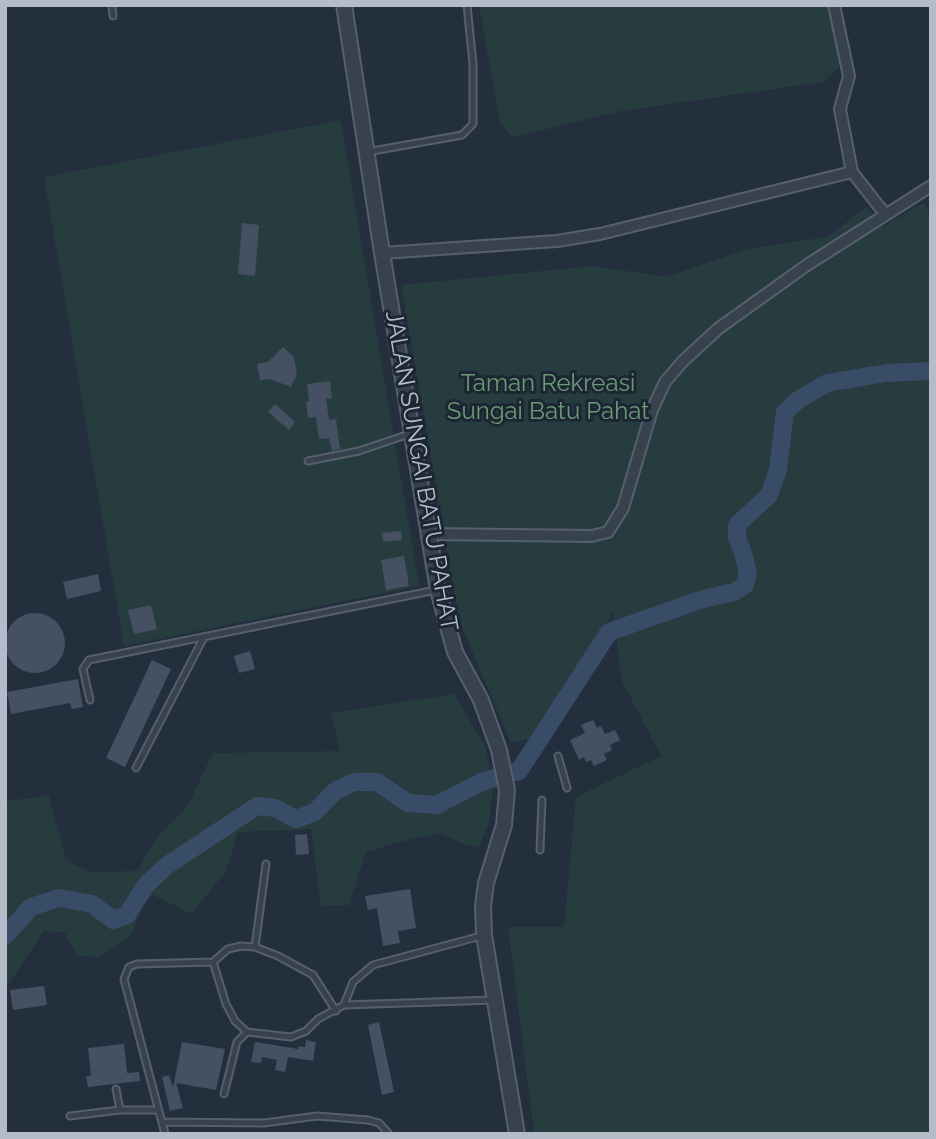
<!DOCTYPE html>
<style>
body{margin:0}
#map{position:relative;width:936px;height:1139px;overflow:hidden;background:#242f3e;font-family:Raleway,sans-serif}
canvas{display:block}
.frame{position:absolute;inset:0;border:7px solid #b4bcc9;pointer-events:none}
</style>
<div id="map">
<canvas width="936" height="1139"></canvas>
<div class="frame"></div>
</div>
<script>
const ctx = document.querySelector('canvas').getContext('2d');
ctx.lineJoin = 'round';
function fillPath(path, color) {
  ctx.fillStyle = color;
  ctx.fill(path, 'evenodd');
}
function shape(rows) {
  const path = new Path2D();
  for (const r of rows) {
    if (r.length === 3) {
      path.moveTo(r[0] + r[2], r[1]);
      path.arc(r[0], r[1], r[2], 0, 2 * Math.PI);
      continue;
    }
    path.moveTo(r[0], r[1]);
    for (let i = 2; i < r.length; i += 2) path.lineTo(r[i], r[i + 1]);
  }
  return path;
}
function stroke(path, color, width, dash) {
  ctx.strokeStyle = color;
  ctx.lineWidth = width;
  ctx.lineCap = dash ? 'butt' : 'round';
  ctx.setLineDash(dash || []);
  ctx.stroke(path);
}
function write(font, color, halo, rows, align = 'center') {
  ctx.font = font + ' Raleway,sans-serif';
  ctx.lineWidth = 6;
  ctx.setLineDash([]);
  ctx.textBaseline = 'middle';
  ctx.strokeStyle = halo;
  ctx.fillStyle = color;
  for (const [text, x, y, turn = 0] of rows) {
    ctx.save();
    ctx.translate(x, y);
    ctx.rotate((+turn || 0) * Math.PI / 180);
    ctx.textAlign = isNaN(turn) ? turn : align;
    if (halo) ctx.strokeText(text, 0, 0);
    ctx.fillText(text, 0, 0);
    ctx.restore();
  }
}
fillPath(shape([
 [479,5,826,5,843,64,823,82,622,111,513,137,500,123],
 [341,120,419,586,124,646,44,177],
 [924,202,931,220,931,1134,534,1134,508,927,564,927,576,797,661,756,622,681,613,612,529,739,511,743,459,620,401,285,593,266,667,277,746,249,827,237,867,207,883,227],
 [454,694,485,746,493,788,489,822,479,847,463,844,440,833,399,842,366,852,349,905,321,906,311,829,238,832,226,871,192,914,153,895,143,905,131,936,100,957,78,956,64,932,44,931,5,989,5,801,49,796,66,860,90,872,137,871,159,835,188,805,213,753,340,751,331,713]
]), '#263c3f');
stroke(shape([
 [5,936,31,907,59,898,92,904,113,920,127,915,145,886,166,866,257,806,275,808,296,819,315,812,335,791,354,782,377,782,408,803,437,805,481,782,519,771,609,632,703,599,734,592,745,585,748,574,743,553,737,538,737,525,769,495,778,470,785,412,798,400,827,383,886,373,931,371]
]), '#394c67', 18);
fillPath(shape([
 [242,223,259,225,255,276,238,274],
 [283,347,294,357,297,374,291,387,270,379,260,380,257,364,268,362],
 [330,381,332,398,326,399,329,420,336,419,340,449,332,451,329,438,319,439,316,417,308,418,306,402,309,401,307,384],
 [275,404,295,422,289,430,268,412],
 [401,531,402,540,383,542,382,533],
 [404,556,409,586,386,590,381,560],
 [98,574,101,591,67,599,63,582],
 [151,605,157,629,134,634,128,610],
 [35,643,30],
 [250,651,255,669,239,673,234,656],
 [152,660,171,669,125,767,106,758],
 [78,679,83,707,72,709,70,703,11,714,7,692],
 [593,720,597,728,601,726,605,734,615,730,620,740,610,745,612,750,604,754,607,760,594,766,591,760,586,762,584,757,579,760,570,740,585,733,581,725],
 [307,834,309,854,296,855,295,835],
 [410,889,416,928,398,931,400,943,383,946,377,908,368,910,365,896],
 [44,986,47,1005,13,1010,10,990],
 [379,1022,394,1092,382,1095,368,1025],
 [306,1040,316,1042,313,1061,288,1057,285,1072,275,1070,277,1060,262,1057,261,1063,251,1062,255,1042,298,1049,298,1046,305,1047],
 [182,1042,225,1049,216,1090,176,1083,183,1108,170,1111,162,1077,169,1075,173,1087],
 [124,1044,127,1073,139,1072,140,1081,88,1087,86,1076,91,1076,88,1048]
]), '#455162');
const service = shape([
 [112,5,113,16],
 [367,152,462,135,473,124,473,64,467,5],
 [308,461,359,451,409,434],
 [90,700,83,669,89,660,436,590],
 [558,756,567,788],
 [136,768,204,637],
 [540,850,542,800],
 [255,947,266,864],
 [213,962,228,949,241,946,255,947,278,956,313,975,336,1011],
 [344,1005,353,982,373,965,481,936],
 [116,1089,120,1110],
 [224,1094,237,1042,247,1032],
 [70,1116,120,1110,158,1110],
 [162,1122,264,1123,317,1116,368,1120,379,1123,389,1134],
 [165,1134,124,979,129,967,137,964,213,962,226,1004,235,1021,247,1032,291,1037,306,1031,318,1019,344,1005,495,1000]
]);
const minor = shape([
 [834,5,849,76,840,109,852,172,885,214],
 [382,253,557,241,600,234,852,172],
 [429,534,592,536,608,532,623,508,652,410,665,382,683,361,719,328,807,265,931,186]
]);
const tertiary = shape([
 [344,5,382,253,438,590,455,652,481,700,499,750,507,790,504,825,486,883,483,906,484,935,517,1134]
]);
stroke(service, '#565f6c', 9);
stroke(minor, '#565f6c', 14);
stroke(tertiary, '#565f6c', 18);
stroke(service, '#38414e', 5);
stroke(minor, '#38414e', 10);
stroke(tertiary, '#38414e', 14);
write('24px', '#6b9a76', '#1d2633', [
 ["Taman Rekreasi",548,384],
 ["Sungai Batu Pahat",548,412]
]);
write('24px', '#b4bcc9', '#1d2633', [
 ["JALAN SUNGAI BATU PAHAT",421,471,80]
]);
</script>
